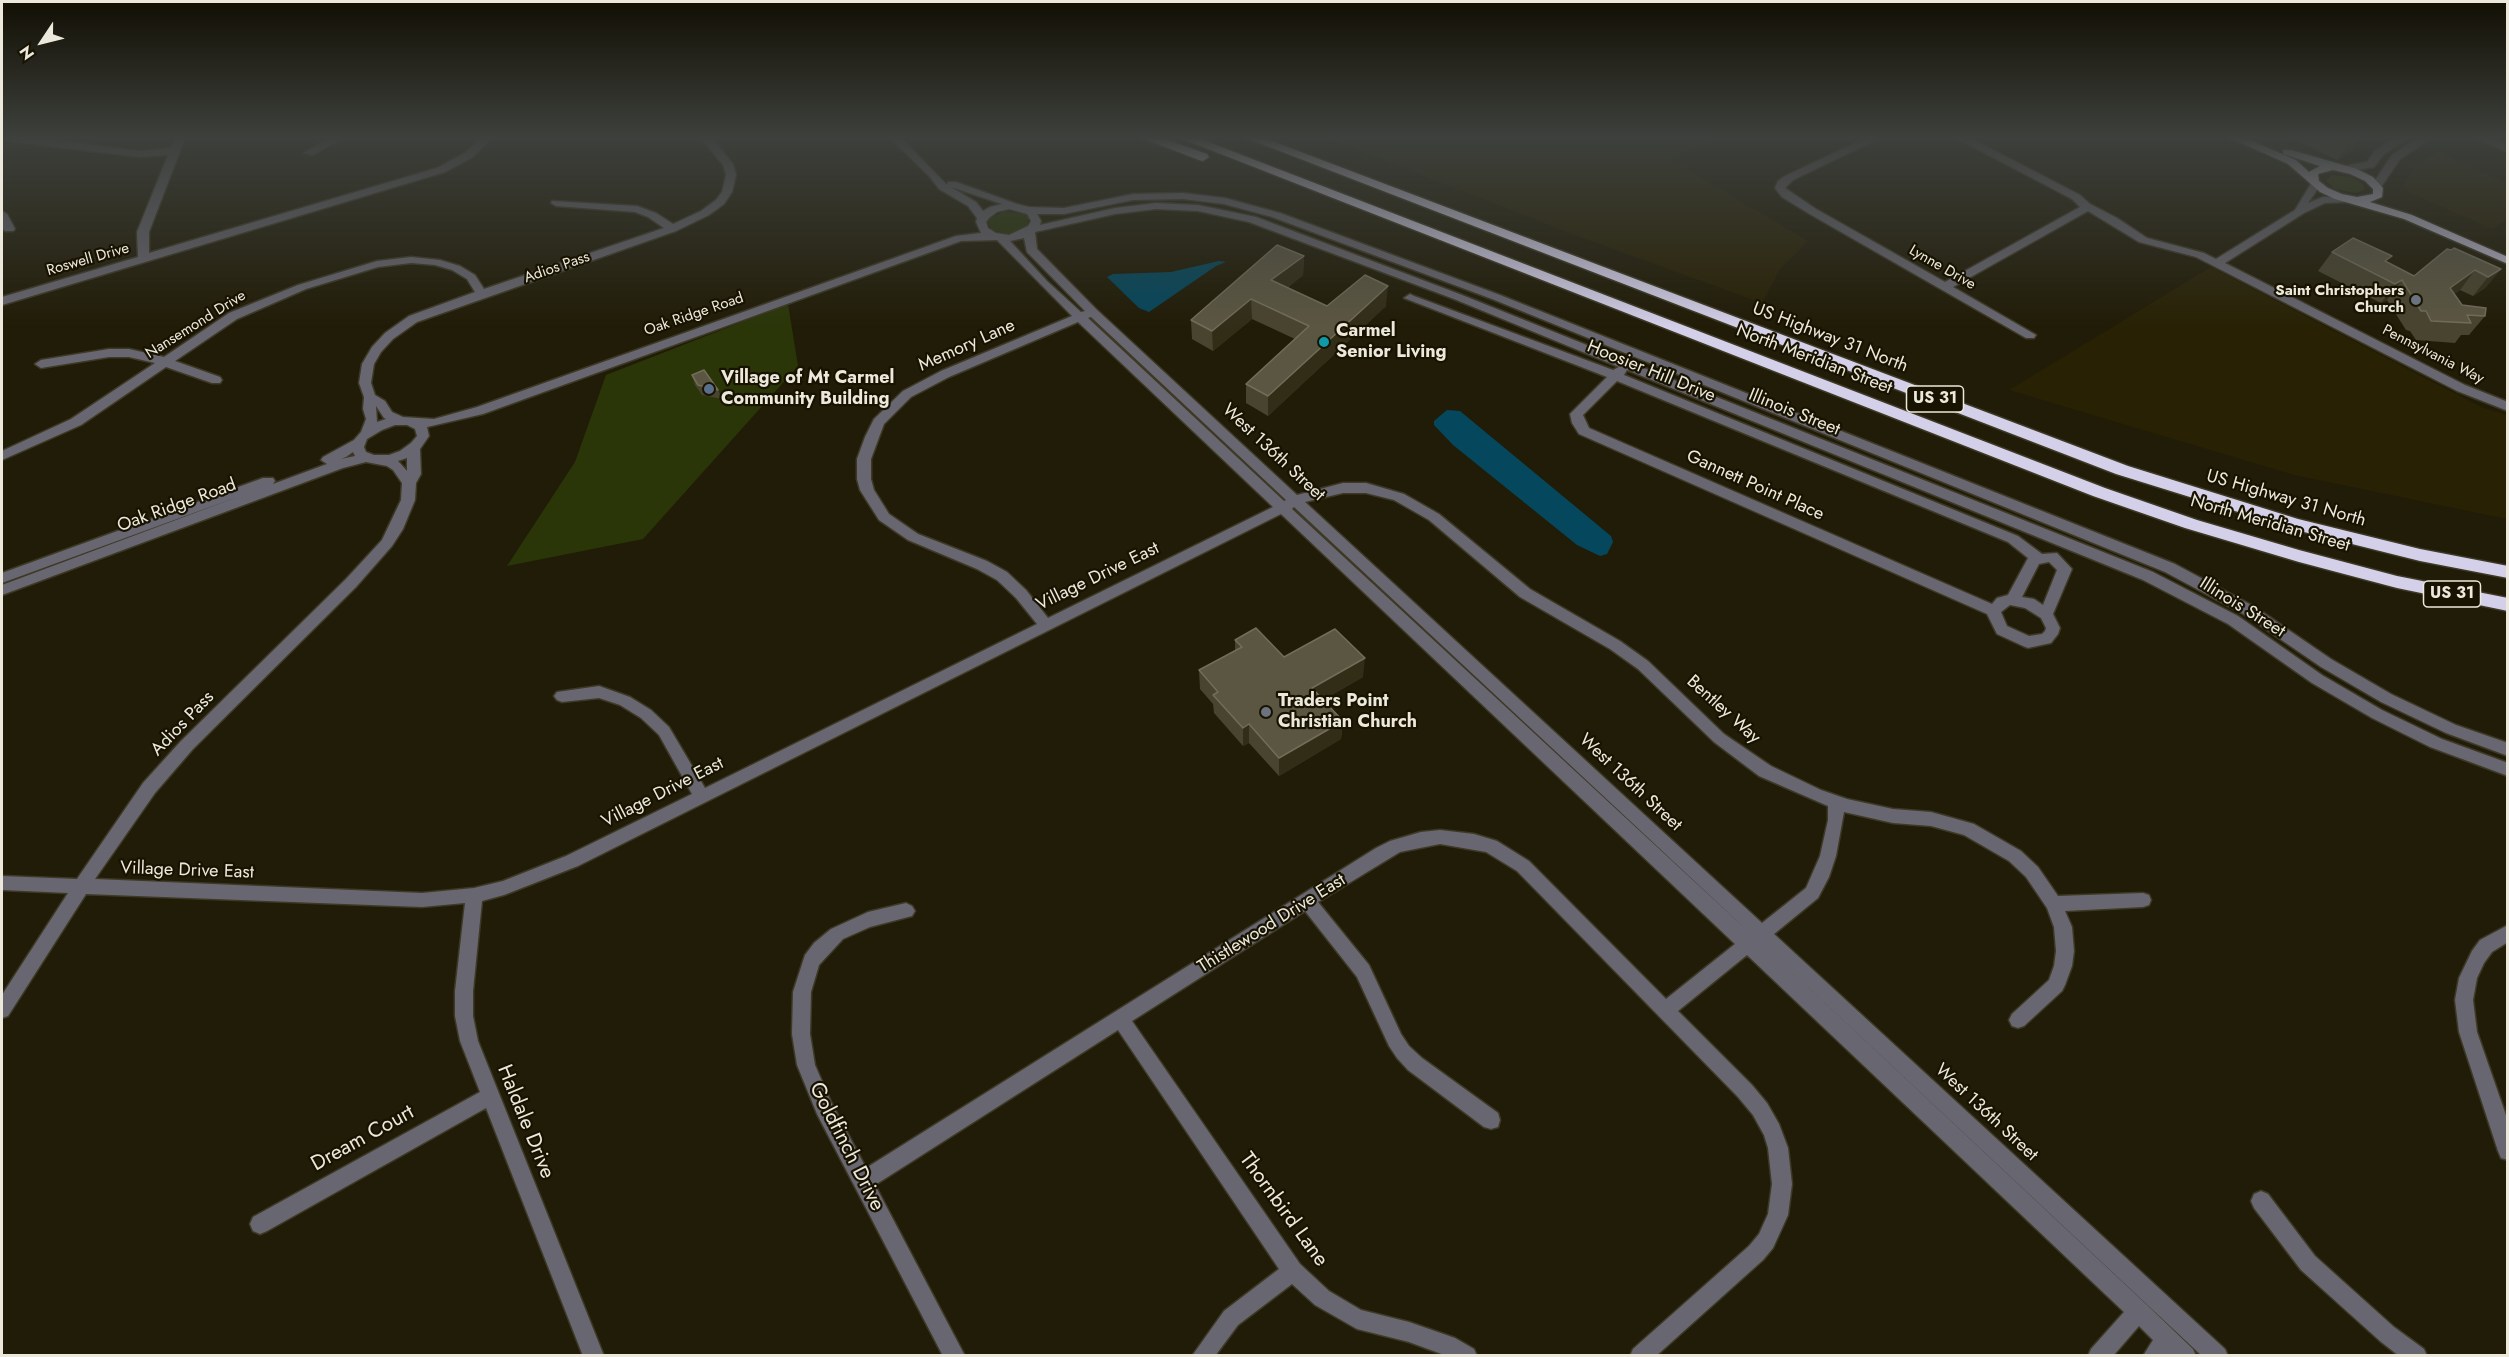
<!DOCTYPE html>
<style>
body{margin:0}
#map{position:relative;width:2509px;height:1357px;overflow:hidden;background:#211c07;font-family:Jost,sans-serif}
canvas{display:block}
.frame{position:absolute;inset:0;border:3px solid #ece9dc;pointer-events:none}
.north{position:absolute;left:12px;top:12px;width:60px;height:60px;-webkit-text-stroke:4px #181301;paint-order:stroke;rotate:235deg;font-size:16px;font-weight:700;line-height:24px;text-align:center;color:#ece9dc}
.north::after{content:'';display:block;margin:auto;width:21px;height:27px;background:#ece9dc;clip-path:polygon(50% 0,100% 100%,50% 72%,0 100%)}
</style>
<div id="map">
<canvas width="2509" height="1357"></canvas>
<div class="frame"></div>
<div class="north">N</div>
</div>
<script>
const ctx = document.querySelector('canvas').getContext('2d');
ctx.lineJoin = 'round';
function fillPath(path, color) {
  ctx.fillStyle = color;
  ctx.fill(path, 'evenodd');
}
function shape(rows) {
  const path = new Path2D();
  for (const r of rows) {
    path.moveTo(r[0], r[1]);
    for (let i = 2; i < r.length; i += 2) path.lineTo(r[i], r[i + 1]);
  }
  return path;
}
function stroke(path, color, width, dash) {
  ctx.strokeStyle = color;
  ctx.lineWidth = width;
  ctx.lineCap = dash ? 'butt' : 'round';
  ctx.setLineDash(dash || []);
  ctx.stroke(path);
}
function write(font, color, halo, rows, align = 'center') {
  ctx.font = font + ' Jost,sans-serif';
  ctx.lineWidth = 4.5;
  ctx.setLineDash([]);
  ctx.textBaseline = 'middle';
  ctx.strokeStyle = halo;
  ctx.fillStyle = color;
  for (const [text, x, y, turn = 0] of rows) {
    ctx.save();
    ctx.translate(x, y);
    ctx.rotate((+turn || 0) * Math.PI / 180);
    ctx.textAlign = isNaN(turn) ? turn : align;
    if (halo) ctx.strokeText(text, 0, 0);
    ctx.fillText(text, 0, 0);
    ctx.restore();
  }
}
fillPath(shape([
 [1326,138,1716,138,1670,159,1808,241,1780,269,1762,303,1580,237],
 [2438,152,2507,183,2507,219,2492,229,2408,192,2403,186,2415,166],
 [2211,267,2481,407,2507,415,2507,519,2294,475,2009,390]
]), '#282104');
fillPath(shape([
 [2331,175,2351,177,2363,184,2365,189,2356,193,2335,189,2326,181],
 [1005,211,1025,214,1029,218,1027,226,1008,234,992,230,988,223,990,218],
 [788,304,798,366,643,539,507,566,575,462,606,375]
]), '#2a3608');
fillPath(shape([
 [1219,261,1226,262,1216,266,1149,312,1139,308,1107,277,1113,274,1171,272],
 [1447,410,1460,411,1611,536,1613,542,1607,554,1600,556,1577,545,1453,445,1434,425,1434,421]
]), '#05475c');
const minor = shape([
 [3,138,37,138,140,151,171,148,175,138,185,138,149,232,149,253,437,168,465,153,480,138,491,138,473,157,445,172,2,305,2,297,138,257,137,232,168,155,140,157,8,141,3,138],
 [329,138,342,138,313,155,304,153,329,138],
 [701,138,712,138,733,164,736,175,732,192,724,204,709,215,676,231,417,322,393,339,381,352,374,364,371,383,375,395,385,401,392,412,403,417,434,419,477,407,956,236,981,233,976,222,977,218,968,206,939,189,930,177,890,138,901,138,947,185,948,182,956,182,1017,204,1029,207,1064,208,1133,194,1183,193,1225,198,1280,213,1500,295,2175,564,2255,607,2331,659,2391,694,2456,725,2508,743,2508,756,2446,733,2381,702,2321,667,2245,615,2165,572,1492,299,1272,217,1224,204,1183,199,1133,200,1064,214,1037,214,1041,221,1040,225,1115,208,1156,203,1198,205,1256,217,1462,295,2153,572,2238,616,2322,675,2382,710,2442,739,2508,763,2508,776,2430,747,2372,718,2312,683,2228,624,2143,580,1627,370,1624,375,2018,536,2042,554,2057,553,2072,569,2053,614,2060,628,2058,634,2051,643,2028,648,2023,646,1997,634,1987,614,1579,434,1572,423,1570,414,1607,377,1404,298,1410,294,1414,296,1613,370,1619,367,1454,299,1249,222,1198,211,1156,209,1115,214,1035,232,1037,249,1096,309,1297,495,1343,483,1366,483,1404,494,1439,514,1530,589,1620,641,1648,661,1724,734,1771,766,1821,790,1847,799,1893,809,1931,812,1974,824,2021,851,2038,867,2058,896,2143,893,2149,895,2151,900,2149,905,2143,907,2065,911,2072,927,2074,951,2072,966,2065,985,2062,991,2024,1026,2018,1028,2012,1026,2009,1020,2012,1014,2049,980,2054,966,2056,951,2054,927,2047,908,2026,877,2009,861,1964,835,1931,826,1893,823,1844,812,1836,856,1829,877,1818,898,1774,934,2225,1349,2228,1356,2202,1356,1762,944,2146,1304,2193,1349,2196,1356,2143,1356,2153,1340,2139,1326,2113,1356,2088,1356,2091,1349,2124,1312,1747,955,1678,1011,1752,1085,1767,1103,1779,1124,1788,1148,1792,1184,1788,1215,1773,1248,1763,1260,1656,1356,1630,1356,1633,1349,1749,1246,1759,1234,1768,1214,1772,1184,1768,1148,1764,1135,1753,1115,1738,1097,1517,871,1486,852,1440,844,1400,852,1318,902,1369,965,1401,1034,1409,1046,1422,1058,1498,1113,1500,1120,1498,1127,1491,1129,1484,1127,1408,1070,1397,1058,1389,1046,1357,977,1305,911,1132,1021,1300,1264,1329,1291,1361,1310,1409,1322,1455,1338,1474,1349,1477,1356,1447,1356,1409,1342,1357,1329,1315,1305,1292,1284,1238,1325,1215,1356,1192,1356,1224,1311,1279,1269,1118,1030,875,1185,965,1356,943,1356,817,1114,797,1065,792,1034,793,992,805,955,814,943,831,929,868,912,906,903,912,906,915,911,912,916,870,927,843,939,819,965,811,992,810,1034,815,1065,831,1102,866,1168,1376,848,1390,841,1421,832,1440,830,1474,834,1497,841,1529,861,1666,999,1735,944,1281,514,578,866,504,895,482,901,473,991,473,1016,478,1041,604,1356,583,1356,486,1108,267,1231,260,1234,253,1231,250,1224,253,1217,480,1092,460,1041,455,1016,455,991,465,903,422,907,86,894,8,1016,2,1018,2,995,68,893,2,890,2,876,77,879,143,783,181,741,346,579,382,540,401,500,402,483,393,470,387,466,366,462,343,468,2,595,2,585,240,496,2,583,2,573,263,478,273,478,275,481,273,484,327,464,321,460,323,457,354,440,361,432,366,419,363,409,364,397,359,383,362,364,372,347,385,333,409,316,475,292,467,279,452,270,435,265,411,263,378,267,306,289,237,319,175,361,220,377,222,380,220,383,212,383,166,367,81,425,2,460,2,451,71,419,155,363,129,357,109,357,41,368,35,364,41,360,109,349,129,349,164,357,229,313,298,285,377,261,411,257,440,260,460,266,475,275,484,289,664,228,648,217,635,212,556,206,551,203,552,201,637,206,656,213,673,224,701,211,716,200,722,192,726,175,723,165,701,138],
 [951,187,1002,204,990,207,983,211,976,202,951,187],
 [1009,209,1027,214,1031,221,1028,226,1009,235,996,233,988,228,986,222,989,218,997,212,1009,209],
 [1024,238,1027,252,1085,311,1081,312,1047,281,1010,241,1024,238],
 [997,240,1072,316,941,371,903,391,874,419,865,437,857,459,857,479,860,490,879,520,908,540,977,569,997,580,1016,598,1037,624,705,788,669,727,651,710,630,697,599,686,557,692,554,696,557,700,562,702,599,698,620,705,641,718,659,735,692,794,566,856,503,881,474,888,422,893,95,879,155,793,193,749,356,587,392,546,403,529,415,500,416,483,421,474,420,449,429,436,427,427,483,414,961,241,997,240],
 [1091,317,1286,500,1284,501,1088,318,1091,317],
 [1078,322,1273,507,1048,618,1026,590,1007,572,987,561,918,534,889,514,874,490,871,479,871,459,884,424,911,397,949,377,1078,322],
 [1617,381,2008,542,2028,558,2008,595,1997,598,1992,604,1589,428,1583,415,1617,381],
 [376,406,384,418,386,419,377,422,376,406],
 [395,425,407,425,415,429,417,436,411,443,400,451,389,455,374,455,366,452,364,447,367,439,382,430,395,425],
 [353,452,355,456,341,459,346,457,353,452],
 [407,458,407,471,398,461,407,458],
 [1343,493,1366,493,1394,500,1429,520,1520,597,1610,649,1638,669,1714,742,1759,776,1828,806,1828,820,1820,856,1806,888,1762,923,1305,502,1343,493],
 [1294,507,1750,933,1292,509,1294,507],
 [2049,562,2057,570,2043,605,2034,599,2022,597,2039,564,2049,562],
 [2010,605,2025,608,2041,618,2046,628,2045,631,2042,634,2029,636,2007,626,2001,612,2010,605],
 [1866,138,1880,138,1793,180,1785,188,1816,209,1945,282,2080,207,2072,199,1956,138,1970,138,2080,195,2090,204,2117,218,2147,238,2204,253,2216,259,2295,210,2312,182,2320,182,2321,184,2308,203,2323,197,2347,196,2352,199,2347,202,2325,203,2304,213,2225,263,2465,385,2508,402,2508,411,2457,391,2196,257,2139,242,2088,211,1953,287,2036,335,2034,338,2026,338,1808,213,1782,197,1775,188,1778,181,1785,176,1866,138],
 [2395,138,2408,138,2383,155,2374,167,2344,172,2339,169,2344,166,2367,162,2375,151,2395,138],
 [2418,138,2431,138,2400,159,2381,187,2373,187,2372,185,2392,155,2418,138],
 [2475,138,2490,138,2508,145,2508,152,2475,138],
 [2,211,7,214,15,229,13,231,5,231,3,229,2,211],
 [2508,925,2508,942,2492,952,2484,963,2477,978,2473,1000,2477,1032,2508,1121,2508,1160,2501,1158,2498,1151,2459,1032,2455,1000,2459,978,2472,951,2480,940,2508,925],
 [2261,1191,2268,1194,2315,1256,2394,1327,2424,1349,2427,1356,2399,1356,2380,1341,2301,1270,2254,1208,2251,1201,2254,1194,2261,1191]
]);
const major = shape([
 [2230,138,2245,138,2296,160,2309,172,2320,166,2283,154,2283,150,2291,150,2357,169,2373,177,2383,188,2382,197,2370,202,2412,215,2508,257,2508,264,2404,219,2335,199,2320,192,2288,164,2230,138],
 [2333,170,2350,174,2365,181,2373,189,2373,194,2357,197,2342,194,2328,188,2319,181,2318,174,2333,170]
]);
const highway = shape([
 [1142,138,1161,138,1207,154,1209,157,1203,161,1199,160,1142,138],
 [1180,138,1198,138,2105,488,2197,520,2299,550,2397,576,2508,598,2508,611,2397,588,2299,562,2185,528,2093,496,1180,138],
 [1246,138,1264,138,2128,466,2298,519,2420,549,2508,566,2508,578,2420,561,2296,530,2116,474,1246,138]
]);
stroke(minor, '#3d3925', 3);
stroke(major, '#3d3925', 3);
stroke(highway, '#3d3925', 3);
fillPath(minor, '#686670');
fillPath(major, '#b5b2c7');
fillPath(highway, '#d4d0ea');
fillPath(shape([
 [2290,138,2360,138,2352,151,2337,160],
 [2447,249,2501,269,2485,288,2473,296,2460,290,2454,294,2462,305,2485,316,2469,335,2461,335,2455,343,2416,340,2410,331,2406,330,2387,300,2381,303,2318,271,2332,252,2388,263,2414,276],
 [1304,256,1303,275,1287,288,1327,306,1386,306,1268,416,1246,403,1246,384,1295,339,1252,319,1213,351,1192,339,1191,320],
 [692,375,718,390,722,399,702,395,695,385],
 [1235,640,1284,657,1363,677,1323,700,1343,721,1341,739,1279,776,1249,743,1243,746,1214,713,1213,704,1200,689,1199,670,1235,651]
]), '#49442f');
fillPath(shape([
 [2354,138,2360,138,2352,151,2337,160,2350,141],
 [1304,256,1303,275,1271,300,1271,280],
 [2501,269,2485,288,2473,296,2488,277],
 [2475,270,2460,290,2435,308,2450,288],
 [2402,280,2387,300,2381,303,2395,284],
 [1388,286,1386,306,1268,416,1268,396],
 [1251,299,1252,319,1213,351,1212,331],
 [1365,658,1363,677,1311,707,1312,688],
 [1343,721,1341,739,1279,776,1279,758],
 [1249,724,1249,743,1243,746,1243,728]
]), '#322d17');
const building = shape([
 [2353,238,2392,256,2385,261,2414,276,2447,249,2451,250,2454,248,2501,269,2488,277,2475,270,2450,288,2462,305,2486,308,2485,316,2467,315,2471,323,2431,321,2426,311,2421,311,2402,280,2395,284,2332,252,2353,238],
 [1277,245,1304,256,1271,280,1327,306,1365,275,1388,286,1268,396,1246,384,1309,326,1251,299,1212,331,1191,320,1277,245],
 [704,370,718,390,698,385,692,375,704,370],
 [1256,628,1284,657,1335,629,1365,658,1312,688,1343,721,1279,758,1249,724,1243,728,1213,695,1218,692,1199,670,1242,647,1235,640,1256,628]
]);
fillPath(building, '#5b5642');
stroke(building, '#726d5a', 1.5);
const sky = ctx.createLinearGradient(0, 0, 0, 328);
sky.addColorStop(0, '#120f04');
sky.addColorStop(0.42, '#3d403c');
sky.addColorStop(1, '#3d403c00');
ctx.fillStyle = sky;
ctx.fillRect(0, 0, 2509, 328);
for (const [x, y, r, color] of [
 [2416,300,6,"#6b7280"],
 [1324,342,6,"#0f9aa8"],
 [709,389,6,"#5c6f8a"],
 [1266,712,6,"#6b7280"]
]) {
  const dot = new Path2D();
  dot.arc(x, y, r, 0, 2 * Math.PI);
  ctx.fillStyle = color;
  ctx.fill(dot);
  stroke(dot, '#181301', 2);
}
write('15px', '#ece9dc', '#181301', [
 ["Roswell Drive",88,260,-16],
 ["Adios Pass",557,268,-19],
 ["Lynne Drive",1942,268,30],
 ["Oak Ridge Road",694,315,-19],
 ["Nansemond Drive",196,325,-32],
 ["Pennsylvania Way",2433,355,27]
]);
write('bold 15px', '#ece9dc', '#181301', [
 ["Saint Christophers",2404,291],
 ["Church",2404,308]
], 'right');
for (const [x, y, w] of [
 [1935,399,57],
 [2452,594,57]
]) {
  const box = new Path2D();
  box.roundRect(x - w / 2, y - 13, w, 26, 4.5);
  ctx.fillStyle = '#181301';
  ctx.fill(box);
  stroke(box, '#ece9dc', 1.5);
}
write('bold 16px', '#ece9dc', null, [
 ["US 31",1935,399],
 ["US 31",2452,594]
]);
write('bold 18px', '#ece9dc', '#181301', [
 ["Carmel",1336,332],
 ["Senior Living",1336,353],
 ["Village of Mt Carmel",721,379],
 ["Community Building",721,400],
 ["Traders Point",1278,702],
 ["Christian Church",1278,723]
], 'left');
write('18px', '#ece9dc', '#181301', [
 ["US Highway 31 North",1830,338,21],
 ["Memory Lane",967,346,-24],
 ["North Meridian Street",1814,360,21],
 ["Hoosier Hill Drive",1651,372,22],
 ["Illinois Street",1794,413,22],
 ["West 136th Street",1273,453,43],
 ["Gannett Point Place",1755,486,24],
 ["US Highway 31 North",2286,499,16],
 ["Oak Ridge Road",177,506,-20],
 ["North Meridian Street",2270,524,16],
 ["Village Drive East",1098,577,-26],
 ["Illinois Street",2242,608,32],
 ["Bentley Way",1723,710,42],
 ["Adios Pass",183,724,-46],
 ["West 136th Street",1630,783,43],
 ["Village Drive East",663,793,-27],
 ["Village Drive East",187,871,2],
 ["Thistlewood Drive East",1272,924,-32],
 ["West 136th Street",1986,1113,43]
]);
write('21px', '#ece9dc', '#181301', [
 ["Haldale Drive",525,1122,68],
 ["Dream Court",363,1139,-29],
 ["Goldfinch Drive",846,1147,63],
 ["Thornbird Lane",1283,1210,54]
]);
</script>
